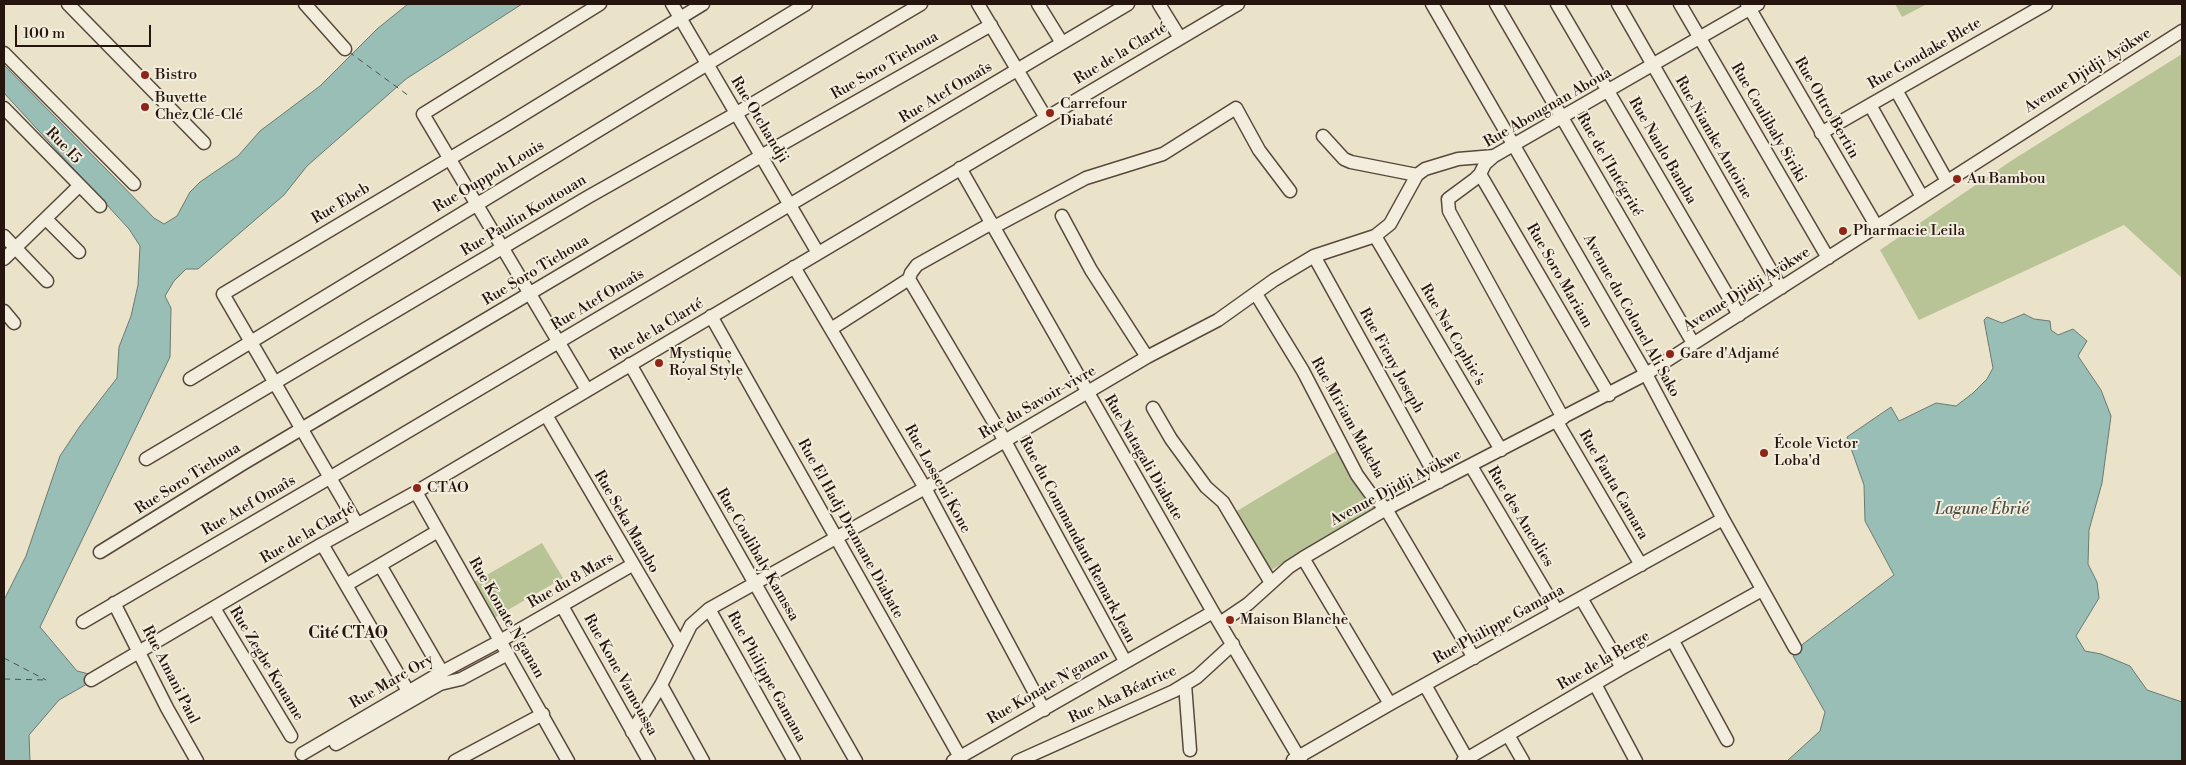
<!DOCTYPE html>
<meta charset="utf-8">
<style>
body{margin:0}
#map{position:relative;width:2186px;height:765px;overflow:hidden;background:#ebe3c9;font-family:"Libre Bodoni",serif}
canvas{display:block}
.frame{position:absolute;inset:0;border:5px solid #26140e;pointer-events:none}
.scale{position:absolute;left:15px;top:25px;width:136px;height:22px;box-sizing:border-box;border:2px solid #26140e;border-top:0;padding-left:6px;font-size:15px;line-height:18px;white-space:nowrap;color:#26140e;-webkit-text-stroke:4px #f2eddc;paint-order:stroke}
</style>
<div id="map">
<canvas width="2186" height="765"></canvas>
<div class="frame"></div>
<div class="scale">100 m</div>
</div>
<script>
const ctx = document.querySelector('canvas').getContext('2d');
ctx.lineJoin = 'round';
function fillPath(path, color) {
  ctx.fillStyle = color;
  ctx.fill(path, 'evenodd');
}
function shape(rows) {
  const path = new Path2D();
  for (const r of rows) {
    path.moveTo(r[0], r[1]);
    for (let i = 2; i < r.length; i += 2) path.lineTo(r[i], r[i + 1]);
  }
  return path;
}
function stroke(path, color, width, dash) {
  ctx.strokeStyle = color;
  ctx.lineWidth = width;
  ctx.lineCap = dash ? 'butt' : 'round';
  ctx.setLineDash(dash || []);
  ctx.stroke(path);
}
function write(font, color, halo, rows, align = 'center') {
  ctx.font = font + ' "Libre Bodoni",serif';
  ctx.lineWidth = 4;
  ctx.setLineDash([]);
  ctx.textBaseline = 'middle';
  ctx.strokeStyle = halo;
  ctx.fillStyle = color;
  for (const [text, x, y, turn = 0] of rows) {
    ctx.save();
    ctx.translate(x, y);
    ctx.rotate((+turn || 0) * Math.PI / 180);
    ctx.textAlign = isNaN(turn) ? turn : align;
    if (halo) ctx.strokeText(text, 0, 0);
    ctx.fillText(text, 0, 0);
    ctx.restore();
  }
}
fillPath(shape([
 [1895,4,1927,4,1902,17],
 [2182,54,2182,278,2124,225,1919,320,1880,250,2014,159],
 [1345,446,1380,504,1268,572,1232,514],
 [542,543,563,578,494,618,473,583]
]), '#b8c396');
const water = shape([
 [408,4,522,4,406,79,307,166,284,195,198,269,186,269,174,281,165,296,171,308,170,357,40,627,77,671,93,675,87,684,59,700,29,735,30,761,4,761,4,600,26,556,60,456,80,426,117,378,119,347,131,316,138,285,140,246,129,229,4,93,4,65,154,218,164,224,177,216,190,192,200,182,238,156,260,131,320,86,377,29,408,4],
 [2024,314,2034,319,2050,321,2051,330,2058,335,2073,329,2087,341,2078,356,2101,390,2111,416,2102,483,2089,530,2088,564,2097,582,2099,598,2076,636,2085,651,2101,654,2130,666,2147,690,2182,702,2182,761,1787,761,1820,731,1825,712,1793,656,1803,644,1894,575,1865,521,1864,485,1847,437,1891,407,1899,421,1936,403,1956,406,1973,393,1987,379,1993,368,1984,320,1987,317,2002,323,2024,314]
]);
fillPath(water, '#98beb5');
stroke(water, '#6a7a72', 1);
stroke(shape([
 [349,52,409,96],
 [4,658,46,680],
 [4,679,46,680]
]), '#4e5048', 1, [6, 5]);
const minor = shape([
 [68,4,204,143],
 [305,4,345,49],
 [672,4,818,253],
 [978,4,1046,118],
 [1038,4,1062,43],
 [1159,4,1180,38],
 [1432,4,1646,374,1723,519,1795,648],
 [1496,4,1693,343],
 [1557,4,1739,315],
 [1618,4,1781,288],
 [1680,4,1828,258],
 [1747,4,1877,227],
 [4,53,134,184],
 [1896,90,1947,181],
 [1870,105,1922,197],
 [4,108,100,206],
 [1821,133,2046,4],
 [1323,136,1344,159,1351,162,1417,175],
 [960,168,1213,612,1301,761],
 [1480,174,1609,395],
 [1062,216,1091,270,1147,357],
 [46,219,79,252],
 [994,227,1086,178,1163,154,1236,108,1259,150,1290,191],
 [4,236,47,281],
 [1375,236,1501,450],
 [1314,256,1439,482],
 [4,259,79,186],
 [794,267,925,488,1044,710],
 [909,279,1005,441,1125,661],
 [1256,294,1303,371,1357,475,1370,493,1386,509,1474,658],
 [4,311,14,323],
 [711,316,960,757],
 [831,329,909,279,911,273,917,265,992,223],
 [630,364,856,761],
 [190,379,806,4],
 [587,390,423,114,600,4],
 [1153,408,1171,439,1206,487,1223,502,1271,583],
 [546,415,680,644],
 [1563,418,1449,211,1448,199,1475,179,1480,174,1485,164,1494,156,1758,4],
 [1557,422,1641,565],
 [146,459,588,197,735,114,921,4],
 [1471,466,1557,611],
 [416,492,568,761],
 [357,524,223,294,506,125,703,4],
 [322,544,408,691],
 [100,552,244,463,761,156,991,25],
 [1303,558,1390,704],
 [380,565,442,672],
 [346,585,438,531],
 [1581,598,1622,668],
 [114,603,167,708,197,761],
 [562,606,649,761],
 [214,608,291,736],
 [709,609,794,761],
 [83,622,331,477,1128,4],
 [1220,623,1248,604,1289,567,1303,558,1386,509,1646,374,2182,31],
 [1673,641,1727,740],
 [91,680,322,544,416,492,1238,4],
 [1185,684,1190,750],
 [1595,684,1636,761],
 [661,685,703,761],
 [1425,685,1467,759],
 [632,732,661,685,691,625,709,609,925,488,1147,357,1218,320,1274,280,1314,256,1375,236,1390,224,1417,175,1425,169,1458,159,1494,156],
 [1508,735,1523,761],
 [336,744,440,684,461,679,508,654],
 [302,754,442,672,500,641,632,565],
 [1293,760,1390,704,1723,519],
 [455,761,543,714],
 [953,761,1213,612],
 [1018,761,1174,691,1197,677,1233,644],
 [1463,761,1622,668,1762,590]
]);
stroke(minor, '#57483d', 15);
stroke(minor, '#f2eddc', 12);
for (const [x, y, r, color] of [
 [145,75,5,"#8f2418"],
 [145,107,5,"#8f2418"],
 [1050,113,5,"#8f2418"],
 [1957,179,5,"#8f2418"],
 [1843,231,5,"#8f2418"],
 [1670,354,5,"#8f2418"],
 [659,363,5,"#8f2418"],
 [1764,453,5,"#8f2418"],
 [417,488,5,"#8f2418"],
 [1230,620,5,"#8f2418"]
]) {
  const dot = new Path2D();
  dot.arc(x, y, r, 0, 2 * Math.PI);
  ctx.fillStyle = color;
  ctx.fill(dot);
  stroke(dot, '#f2eddc', 2);
}
write('15px', '#26140e', '#f2eddc', [
 ["Rue de la Clarté",1121,54,-31],
 ["Rue Goudake Blete",1925,54,-30],
 ["Rue Soro Tiehoua",885,66,-30],
 ["Avenue Djidji Ayökwe",2088,71,-32],
 ["Rue Atef Omaîs",946,93,-31],
 ["Rue Abougnan Aboua",1548,108,-30],
 ["Rue Ottro Bertin",1826,108,60],
 ["Rue Otchandji",759,120,59],
 ["Rue Coulibaly Siriki",1768,123,60],
 ["Rue Niamke Antoine",1713,138,60],
 ["Rue I5",63,146,46],
 ["Rue Nanlo Bamba",1662,151,60],
 ["Rue de l'Intégrité",1609,165,60],
 ["Rue Ouppoh Louis",489,177,-31],
 ["Rue Ebeb",341,204,-31],
 ["Rue Paulin Koutouan",524,216,-31],
 ["Rue Soro Tiehoua",536,271,-31],
 ["Rue Soro Mariam",1559,276,60],
 ["Avenue Djidji Ayökwe",1747,290,-32],
 ["Rue Atef Omaîs",598,300,-31],
 ["Avenue du Colonel Ali Sako",1631,316,61],
 ["Rue de la Clarté",657,330,-31],
 ["Rue Nst Cophie's",1452,335,60],
 ["Rue Fieny Joseph",1391,361,61],
 ["Rue du Savoir-vivre",1038,403,-30],
 ["Rue Miriam Makeba",1347,418,61],
 ["Rue Natagali Diabate",1143,458,60],
 ["Rue Soro Tiehoua",188,479,-32],
 ["Rue Losseni Kone",937,479,61],
 ["Rue Fanta Camara",1613,485,60],
 ["Avenue Djidji Ayökwe",1396,488,-28],
 ["Rue Atef Omaîs",249,506,-30],
 ["Rue des Ancolies",1520,517,59],
 ["Rue Seka Mambo",626,522,60],
 ["Rue El Hadj Dramane Diabate",850,529,61],
 ["Rue de la Clarté",308,534,-30],
 ["Rue du Commandant Remark Jean",1077,540,62],
 ["Rue Coulibaly Kamssa",757,555,60],
 ["Rue du 8 Mars",571,581,-30],
 ["Rue Konate N'ganan",506,618,60],
 ["Rue Philippe Gamana",1499,625,-29],
 ["Rue de la Berge",1604,661,-30],
 ["Rue Zegbe Kouame",266,664,59],
 ["Rue Amani Paul",170,675,63],
 ["Rue Kone Vamoussa",620,675,61],
 ["Rue Philippe Gamana",766,677,61],
 ["Rue Marc Ory",392,682,-30],
 ["Rue Konate N'ganan",1048,687,-30],
 ["Rue Aka Béatrice",1123,695,-25]
]);
write('15px', '#26140e', '#f2eddc', [
 ["Bistro",155,75],
 ["Buvette",155,98],
 ["Chez Clé-Clé",155,115],
 ["Carrefour",1060,104],
 ["Diabaté",1060,121],
 ["Au Bambou",1967,179],
 ["Pharmacie Leila",1853,231],
 ["Mystique",669,354],
 ["Royal Style",669,371],
 ["Gare d'Adjamé",1680,354],
 ["École Victor",1774,444],
 ["Loba'd",1774,461],
 ["CTAO",427,488],
 ["Maison Blanche",1240,620]
], 'left');
write('italic 16px', '#4e5048', '#f2eddc', [
 ["Lagune Ébrié",1982,510]
]);
write('bold 16px', '#26140e', '#f2eddc', [
 ["Cité CTAO",348,634]
]);
</script>
